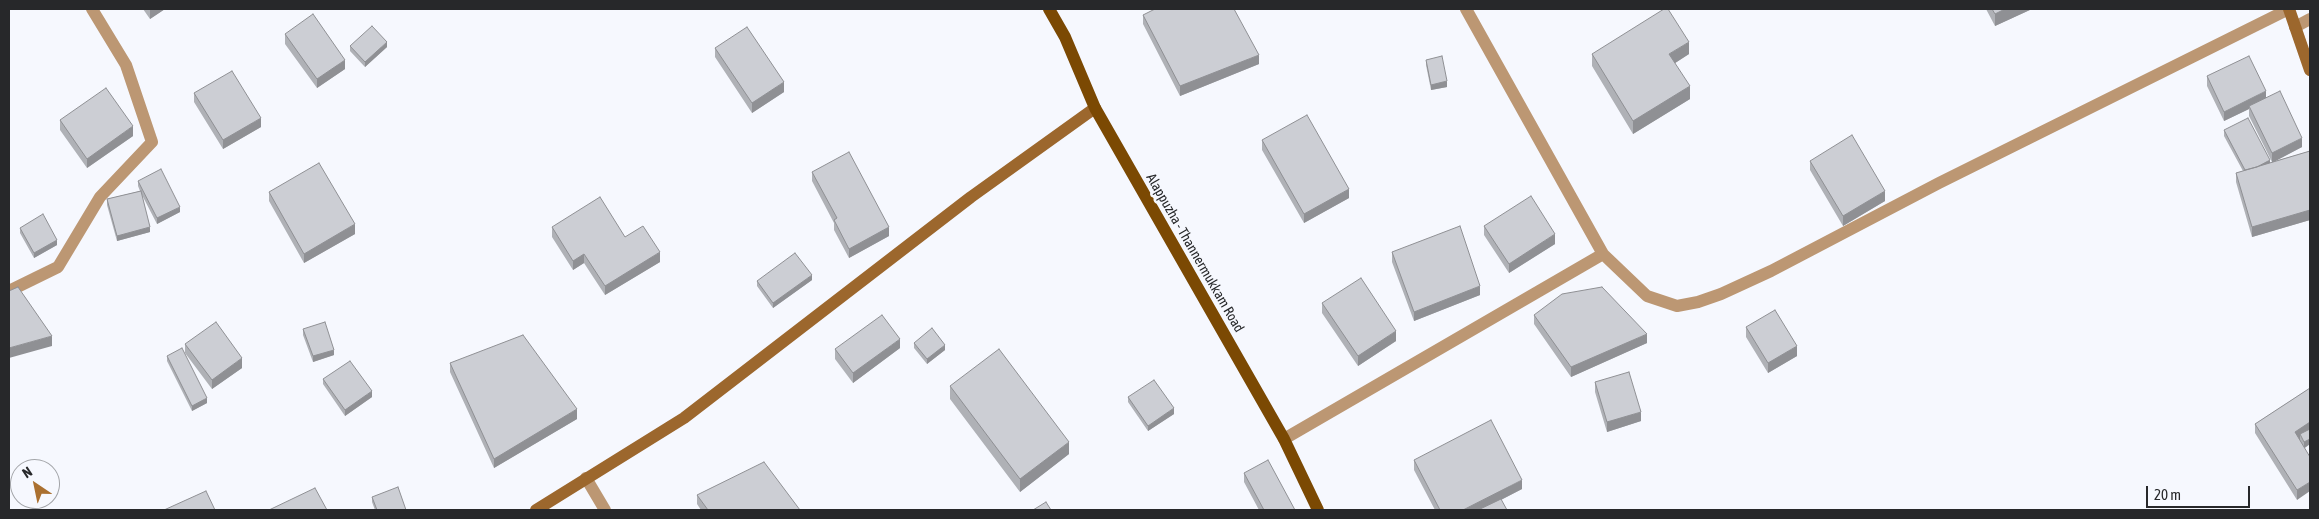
<!DOCTYPE html>
<style>
body{margin:0}
#map{position:relative;width:2319px;height:519px;overflow:hidden;background:#f6f8fe;font-family:"Asap Condensed",sans-serif}
canvas{display:block}
.frame{position:absolute;inset:0;border:10px solid #27282a;pointer-events:none}
.north{position:absolute;left:10px;top:459px;width:50px;height:50px;box-sizing:border-box;background:#f6f8fe;border:1px solid #a3a5a9;border-radius:50%;rotate:326deg;font-size:14px;font-weight:700;line-height:20px;text-align:center;color:#27282a}
.north::after{content:'';display:block;margin:auto;width:18px;height:22px;background:#aa7030;clip-path:polygon(50% 0,100% 100%,50% 72%,0 100%)}
.scale{position:absolute;left:2146px;top:486px;width:104px;height:22px;box-sizing:border-box;border:2px solid #27282a;border-top:0;padding-left:6px;font-size:15px;line-height:18px;white-space:nowrap;color:#27282a;-webkit-text-stroke:4px #f6f8fe;paint-order:stroke}
</style>
<div id="map">
<canvas width="2319" height="519"></canvas>
<div class="frame"></div>
<div class="north">N</div>
<div class="scale">20 m</div>
</div>
<script>
const ctx = document.querySelector('canvas').getContext('2d');
ctx.lineJoin = 'round';
function shape(rows) {
  const path = new Path2D();
  for (const r of rows) {
    path.moveTo(r[0], r[1]);
    for (let i = 2; i < r.length; i += 2) path.lineTo(r[i], r[i + 1]);
  }
  return path;
}
function stroke(path, color, width, dash) {
  ctx.strokeStyle = color;
  ctx.lineWidth = width;
  ctx.lineCap = dash ? 'butt' : 'round';
  ctx.setLineDash(dash || []);
  ctx.stroke(path);
}
function fillPath(path, color) {
  ctx.fillStyle = color;
  ctx.fill(path, 'evenodd');
}
function write(font, color, halo, rows, align = 'center') {
  ctx.font = font + ' "Asap Condensed",sans-serif';
  ctx.lineWidth = 5;
  ctx.setLineDash([]);
  ctx.textBaseline = 'middle';
  ctx.strokeStyle = halo;
  ctx.fillStyle = color;
  for (const [text, x, y, turn = 0] of rows) {
    ctx.save();
    ctx.translate(x, y);
    ctx.rotate((+turn || 0) * Math.PI / 180);
    ctx.textAlign = isNaN(turn) ? turn : align;
    if (halo) ctx.strokeText(text, 0, 0);
    ctx.fillText(text, 0, 0);
    ctx.restore();
  }
}
stroke(shape([
 [1466,9,1603,254,1647,296,1677,306,1698,302,1721,294,1771,271,1939,183,2289,9],
 [2295,27,2310,19],
 [9,291,58,267,100,197,152,142,126,65,92,9],
 [1284,439,1603,254],
 [586,478,605,510]
]), '#bc9773', 12);
stroke(shape([
 [2289,9,2310,70],
 [536,510,684,418,971,197,1095,108]
]), '#9c672d', 12);
stroke(shape([
 [1049,9,1065,37,1095,108,1284,439,1318,510]
]), '#7b4903', 12);
fillPath(shape([
 [143,9,165,9,150,19],
 [1986,9,2032,9,1995,26],
 [1143,15,1259,64,1180,96,1143,24],
 [285,34,345,69,317,88,285,44],
 [350,46,387,47,365,67,350,51],
 [715,48,784,92,752,113,715,57],
 [1592,54,1689,54,1675,63,1690,99,1633,134,1592,66],
 [1426,60,1447,87,1431,90,1426,65],
 [2207,76,2266,98,2302,147,2272,162,2310,151,2310,220,2252,237,2236,182,2236,173,2243,171,2224,136,2224,130,2270,163,2272,162,2249,116,2249,109,2224,121,2207,86],
 [194,93,261,127,223,149,194,102],
 [60,120,133,136,87,168,60,130],
 [1262,140,1349,198,1304,223,1262,150],
 [1810,161,1885,201,1843,226,1810,170],
 [812,172,889,236,849,258,834,230,834,223,812,181],
 [138,181,180,212,157,224,142,195,150,232,117,241,107,205,107,199,140,191,138,186],
 [269,192,355,234,304,263,269,201],
 [1484,226,1555,244,1509,273,1484,235],
 [552,227,625,237,660,262,605,295,584,263,573,270,552,237],
 [20,228,57,245,34,258,20,233],
 [1392,252,1480,295,1414,321,1392,262],
 [812,280,773,308,757,286,757,281],
 [1322,303,1396,341,1358,366,1322,313],
 [1534,315,1647,343,1571,377,1534,324],
 [1746,327,1797,356,1768,373,1746,337],
 [303,329,334,355,313,362,303,335],
 [914,343,945,350,927,364,914,348],
 [185,344,242,368,212,389,185,353],
 [900,348,853,383,835,359,835,349],
 [167,356,207,403,192,411,167,361],
 [450,363,577,419,494,468,450,372],
 [323,379,372,397,345,416,323,384],
 [1595,382,1641,421,1607,432,1595,392],
 [950,386,1069,454,1020,492,950,399],
 [2310,388,2310,444,2305,448,2297,500,2255,433,2255,424],
 [1128,397,1174,414,1148,431,1128,402],
 [1414,460,1522,489,1501,500,1507,510,1435,510,1414,470],
 [1244,473,1295,510,1259,510,1244,482],
 [697,495,800,510,701,510,697,504],
 [372,497,406,510,375,510,372,502]
]), '#afb1b6');
fillPath(shape([
 [152,9,165,9,150,19,150,10],
 [2005,9,2032,9,1995,26,1995,14],
 [387,42,387,47,365,67,365,62],
 [1689,42,1689,54,1669,67,1669,54],
 [1259,55,1259,64,1180,96,1180,86],
 [345,60,345,69,317,88,317,79],
 [1447,81,1447,87,1431,90,1431,85],
 [784,82,784,92,752,113,752,103],
 [1690,86,1690,99,1633,134,1633,121],
 [2266,91,2266,101,2249,106,2249,109,2224,121,2224,112],
 [261,118,261,127,223,149,223,140],
 [133,126,133,136,87,168,87,159],
 [2302,138,2302,147,2272,163,2272,153],
 [2270,160,2270,165,2246,172],
 [1349,189,1349,198,1304,223,1304,214],
 [1885,191,1885,201,1843,226,1843,216],
 [180,207,180,212,157,224,157,218],
 [2310,210,2310,220,2252,237,2252,227],
 [355,224,355,234,304,263,304,254],
 [150,227,150,232,117,241,117,236],
 [889,227,889,236,849,258,849,249],
 [1555,234,1555,244,1509,273,1509,264],
 [57,240,57,245,34,258,34,253],
 [660,252,660,262,605,295,605,286],
 [584,254,584,263,573,270,573,261],
 [812,275,812,280,773,308,773,303],
 [1480,286,1480,295,1414,321,1414,312],
 [1396,331,1396,341,1358,366,1358,356],
 [1647,334,1647,343,1571,377,1571,367],
 [52,336,52,346,9,358,9,348],
 [900,339,900,348,853,383,853,373],
 [945,345,945,350,927,364,927,359],
 [1797,346,1797,356,1768,373,1768,363],
 [334,350,334,355,313,362,313,356],
 [242,358,242,368,212,389,212,380],
 [372,391,372,397,345,416,345,410],
 [207,398,207,403,192,411,192,406],
 [1174,408,1174,414,1148,431,1148,426],
 [577,409,577,419,494,468,494,459],
 [1641,412,1641,421,1607,432,1607,422],
 [2310,422,2310,432,2300,434,2300,439,2295,442,2295,432],
 [2310,439,2310,444,2304,448,2304,442],
 [1069,442,1069,454,1020,492,1020,479],
 [1522,480,1522,489,1481,510,1463,510],
 [2310,482,2310,491,2297,500,2297,490]
]), '#8f9094');
const building = shape([
 [1155,9,1234,9,1259,55,1180,86,1143,15,1155,9],
 [1664,9,1668,9,1689,42,1669,54,1690,86,1633,121,1592,54,1664,9],
 [1992,9,2005,9,1995,14,1992,9],
 [313,14,345,60,317,79,285,34,313,14],
 [372,26,387,42,365,62,350,46,372,26],
 [747,27,784,82,752,103,715,48,747,27],
 [1442,56,1447,81,1431,85,1426,60,1442,56],
 [2249,56,2266,91,2224,112,2207,76,2249,56],
 [232,71,261,118,223,140,194,93,232,71],
 [106,88,133,126,87,159,60,120,106,88],
 [2280,91,2302,138,2272,153,2249,106,2280,91],
 [1307,115,1349,189,1304,214,1262,140,1307,115],
 [2248,118,2270,160,2257,167,2245,170,2224,130,2248,118],
 [1852,135,1885,191,1843,216,1810,161,1852,135],
 [2310,151,2310,210,2252,227,2236,173,2310,151],
 [849,152,889,227,849,249,834,220,837,218,812,172,849,152],
 [319,163,355,224,304,254,269,192,319,163],
 [161,169,180,207,157,218,138,181,161,169],
 [141,191,150,227,117,236,107,199,141,191],
 [1531,196,1555,234,1509,264,1484,226,1531,196],
 [600,197,625,237,643,226,660,252,605,286,584,254,573,261,552,227,600,197],
 [43,214,57,240,34,253,20,228,43,214],
 [1460,226,1480,286,1414,312,1392,252,1460,226],
 [795,253,812,275,773,303,757,281,795,253],
 [1361,278,1396,331,1358,356,1322,303,1361,278],
 [18,287,52,336,9,348,9,291,18,287],
 [1602,287,1647,334,1571,367,1534,315,1562,294,1602,287],
 [1775,310,1797,346,1768,363,1746,327,1775,310],
 [882,315,900,339,853,373,835,349,882,315],
 [216,322,242,358,212,380,185,344,216,322],
 [325,322,334,350,313,356,303,329,325,322],
 [932,328,945,345,927,359,914,343,932,328],
 [523,335,577,409,494,459,450,363,523,335],
 [182,348,207,398,192,406,167,356,182,348],
 [999,349,1069,442,1020,479,950,386,999,349],
 [350,361,372,391,345,410,323,379,350,361],
 [1629,372,1641,412,1607,422,1595,382,1629,372],
 [1154,380,1174,408,1148,426,1128,397,1154,380],
 [2310,388,2310,422,2295,432,2310,457,2310,482,2297,490,2255,424,2310,388],
 [1491,420,1522,480,1463,510,1440,510,1414,460,1491,420],
 [2310,429,2310,439,2304,442,2300,434,2310,429],
 [1268,460,1295,510,1264,510,1244,473,1268,460],
 [764,462,800,510,708,510,697,495,764,462],
 [398,487,406,510,377,510,372,497,398,487],
 [315,488,327,510,269,510,315,488],
 [206,491,215,510,164,510,206,491],
 [1501,499,1507,510,1478,510,1501,499],
 [1046,502,1051,510,1033,510,1046,502]
]);
fillPath(building, '#ccced4');
stroke(building, '#8f9094', 1);
write('14px', '#27282a', '#f6f8fe', [
 ["Alappuzha - Thannermukkam Road",1195,253,60]
]);
</script>
